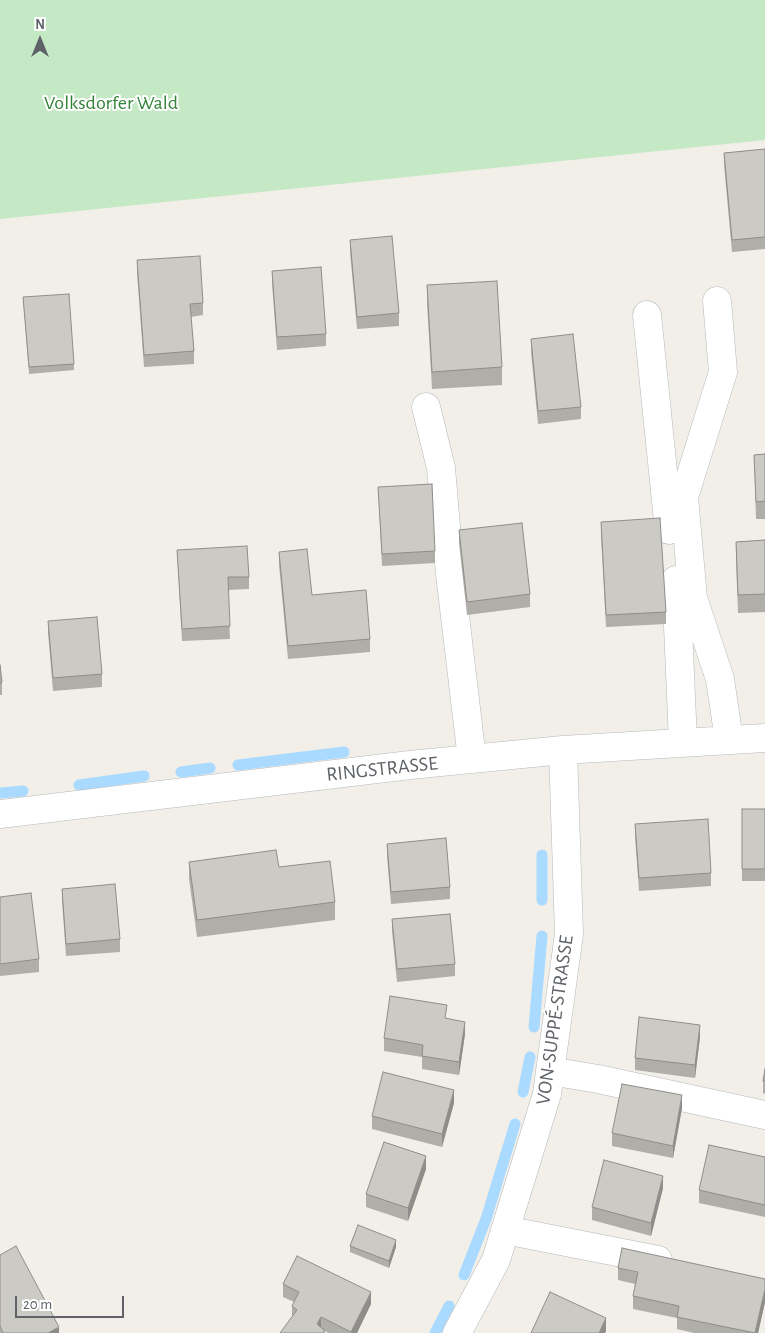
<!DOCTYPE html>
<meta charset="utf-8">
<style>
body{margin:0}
#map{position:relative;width:765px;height:1333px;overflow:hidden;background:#f1efe8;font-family:"Alegreya Sans",sans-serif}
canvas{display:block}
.north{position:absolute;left:15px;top:15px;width:50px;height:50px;-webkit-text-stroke:4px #fff;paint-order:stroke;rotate:0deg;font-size:14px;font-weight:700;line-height:20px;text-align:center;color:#5f6368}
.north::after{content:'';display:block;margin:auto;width:18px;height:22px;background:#5f6368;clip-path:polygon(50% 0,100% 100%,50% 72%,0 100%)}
.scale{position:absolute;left:15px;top:1296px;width:109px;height:22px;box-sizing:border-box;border:2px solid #5f6368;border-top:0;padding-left:6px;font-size:15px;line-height:18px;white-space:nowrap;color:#5f6368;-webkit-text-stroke:4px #fff;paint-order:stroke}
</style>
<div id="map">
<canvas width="765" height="1333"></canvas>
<div class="north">N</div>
<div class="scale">20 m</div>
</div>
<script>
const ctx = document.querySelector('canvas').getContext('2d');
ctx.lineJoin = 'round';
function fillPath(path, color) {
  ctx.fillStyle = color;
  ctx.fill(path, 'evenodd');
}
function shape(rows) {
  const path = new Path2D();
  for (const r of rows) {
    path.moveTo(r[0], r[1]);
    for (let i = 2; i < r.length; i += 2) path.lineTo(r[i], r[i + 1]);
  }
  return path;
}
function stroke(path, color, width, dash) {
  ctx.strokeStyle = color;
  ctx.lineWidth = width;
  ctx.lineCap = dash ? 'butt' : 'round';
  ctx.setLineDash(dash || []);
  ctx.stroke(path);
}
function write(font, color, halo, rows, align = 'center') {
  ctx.font = font + ' "Alegreya Sans",sans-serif';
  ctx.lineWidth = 4;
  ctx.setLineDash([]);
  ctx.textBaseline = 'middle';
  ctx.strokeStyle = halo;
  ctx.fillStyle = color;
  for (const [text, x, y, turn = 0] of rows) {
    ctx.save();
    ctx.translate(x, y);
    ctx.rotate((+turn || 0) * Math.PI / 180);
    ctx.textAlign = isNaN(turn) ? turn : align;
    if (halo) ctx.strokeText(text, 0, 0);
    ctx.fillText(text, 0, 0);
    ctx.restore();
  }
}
fillPath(shape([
 [0,0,765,0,765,140,0,219]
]), '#c5e8c5');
stroke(shape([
 [238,765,344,752],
 [181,772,210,768],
 [79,785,144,776],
 [0,793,23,791],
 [542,855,542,900],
 [534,1027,542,936],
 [523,1092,530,1057],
 [464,1275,486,1219,515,1124],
 [435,1333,449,1306]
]), '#aadaff', 11);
const minor = shape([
 [717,301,723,372,684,497,693,598,720,679,729,740],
 [647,315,669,530],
 [426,407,441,468,450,574,472,759],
 [676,580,683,742],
 [0,814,410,765,563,750,765,738],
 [550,1071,598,1079,765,1115],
 [505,1230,658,1260],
 [457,1333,496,1260,547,1094,569,934,563,750]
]);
stroke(minor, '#b5b8bc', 29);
stroke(minor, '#fff', 28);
fillPath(shape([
 [765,149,765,249,732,252,724,165,724,153],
 [350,240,399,313,399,326,357,329,350,252],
 [137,260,203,303,203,315,191,317,194,351,194,364,144,367,137,273],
 [272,271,326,334,326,346,277,350,272,283],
 [427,285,502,367,502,385,432,389,427,303],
 [23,297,74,364,74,370,29,374],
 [531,339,581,407,581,419,538,424,531,352],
 [765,454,765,519,756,519,754,455],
 [378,487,435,551,435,563,382,566],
 [601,522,666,612,666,624,606,627,601,535],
 [459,530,530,594,530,607,467,615,459,543],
 [765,540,765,612,738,613,736,560,736,542],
 [177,550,249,577,249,589,228,590,230,639,182,641],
 [279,552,312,595,370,639,370,652,288,659,279,565],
 [48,621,102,674,102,687,53,691,48,633],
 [0,665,2,682,2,695,0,695],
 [742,809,765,809,765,881,742,881],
 [635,824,711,873,711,886,639,891,635,837],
 [387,844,450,887,450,899,391,904,387,856],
 [189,862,279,867,335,902,335,920,197,937,189,879],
 [62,889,120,939,120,952,66,956,62,901],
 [0,897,39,959,39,972,0,976],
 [392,919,455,964,455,976,397,982,392,931],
 [447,1018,465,1034,459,1075,422,1069,422,1057,384,1051,384,1038],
 [700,1037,695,1078,635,1070,635,1058],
 [765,1069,765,1094,763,1093,763,1081],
 [454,1103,442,1147,372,1129,372,1116],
 [682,1108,673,1158,612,1146,612,1133],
 [765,1157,765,1217,699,1203,699,1190],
 [426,1169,408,1221,366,1207,366,1194],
 [663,1188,651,1236,592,1220,592,1207],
 [350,1246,396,1247,389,1268,350,1252],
 [0,1255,59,1333,0,1333],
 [618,1268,765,1302,758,1333,694,1333,677,1329,677,1318,633,1309,633,1296,635,1284,618,1280],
 [283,1284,371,1304,357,1333,328,1333,325,1331,325,1333,292,1317,292,1306,294,1302,283,1297]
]), '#afaea9');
fillPath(shape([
 [465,1022,465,1034,459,1075,459,1062],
 [700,1025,700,1037,695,1078,695,1065],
 [454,1090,454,1103,442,1147,442,1134],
 [682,1095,682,1108,673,1158,673,1146],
 [426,1156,426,1169,408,1221,408,1208],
 [663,1176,663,1188,651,1236,651,1223],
 [396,1240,396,1247,389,1268,389,1261],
 [765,1289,765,1302,758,1333,755,1333],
 [371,1292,371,1304,357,1333,351,1333],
 [321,1317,321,1329,317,1324],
 [606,1318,606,1331,605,1333,599,1333],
 [59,1327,59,1333,48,1333]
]), '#8f8d8a');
const building = shape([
 [765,149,765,237,732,240,724,153,765,149],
 [392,236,399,313,357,317,350,240,392,236],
 [200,256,203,303,190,304,194,351,144,355,137,260,200,256],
 [321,267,326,334,277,337,272,271,321,267],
 [497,281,502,367,432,372,427,285,497,281],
 [69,294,74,364,29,367,23,297,69,294],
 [573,334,581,407,538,411,531,339,573,334],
 [765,454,765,501,756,502,754,455,765,454],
 [432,484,435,551,382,554,378,487,432,484],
 [660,518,666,612,606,615,601,522,660,518],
 [522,523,530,594,467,602,459,530,522,523],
 [765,540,765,594,738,595,736,542,765,540],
 [247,546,249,577,228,577,230,626,182,629,177,550,247,546],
 [307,549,312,595,366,590,370,639,288,646,279,552,307,549],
 [97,617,102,674,53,678,48,621,97,617],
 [0,665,2,682,0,683,0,665],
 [742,809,765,809,765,869,742,869,742,809],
 [708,819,711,873,639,878,635,824,708,819],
 [446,838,450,887,391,892,387,844,446,838],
 [276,850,279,867,330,861,335,902,197,920,189,862,276,850],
 [115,884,120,939,66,944,62,889,115,884],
 [31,893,39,959,0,964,0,897,31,893],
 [450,914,455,964,397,969,392,919,450,914],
 [390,996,447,1005,445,1018,465,1022,459,1062,422,1056,423,1045,384,1038,390,996],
 [639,1017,700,1025,695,1065,635,1058,639,1017],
 [765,1069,765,1081,763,1081,765,1069],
 [383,1072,454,1090,442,1134,372,1116,383,1072],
 [622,1084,682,1095,673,1146,612,1133,622,1084],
 [384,1142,426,1156,408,1208,366,1194,384,1142],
 [709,1145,765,1157,765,1205,699,1190,709,1145],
 [604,1160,663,1176,651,1223,592,1207,604,1160],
 [358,1225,396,1240,389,1261,350,1246,358,1225],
 [16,1246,59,1327,48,1333,3,1333,0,1326,0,1255,16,1246],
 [622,1248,765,1279,765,1289,755,1333,677,1317,679,1306,633,1296,638,1272,618,1268,622,1248],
 [297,1256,371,1292,351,1332,321,1317,317,1324,325,1331,323,1333,280,1333,297,1310,292,1306,299,1292,283,1284,297,1256],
 [550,1292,606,1318,599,1333,531,1333,550,1292]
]);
fillPath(building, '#cccac5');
stroke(building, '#8f8d8a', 1);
write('20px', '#348238', '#fff', [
 ["Volksdorfer Wald",111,103]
]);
write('20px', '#5f6368', '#fff', [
 ["RINGSTRASSE",382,769,-6],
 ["VON-SUPPÉ-STRASSE",555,1020,-82]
]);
</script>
